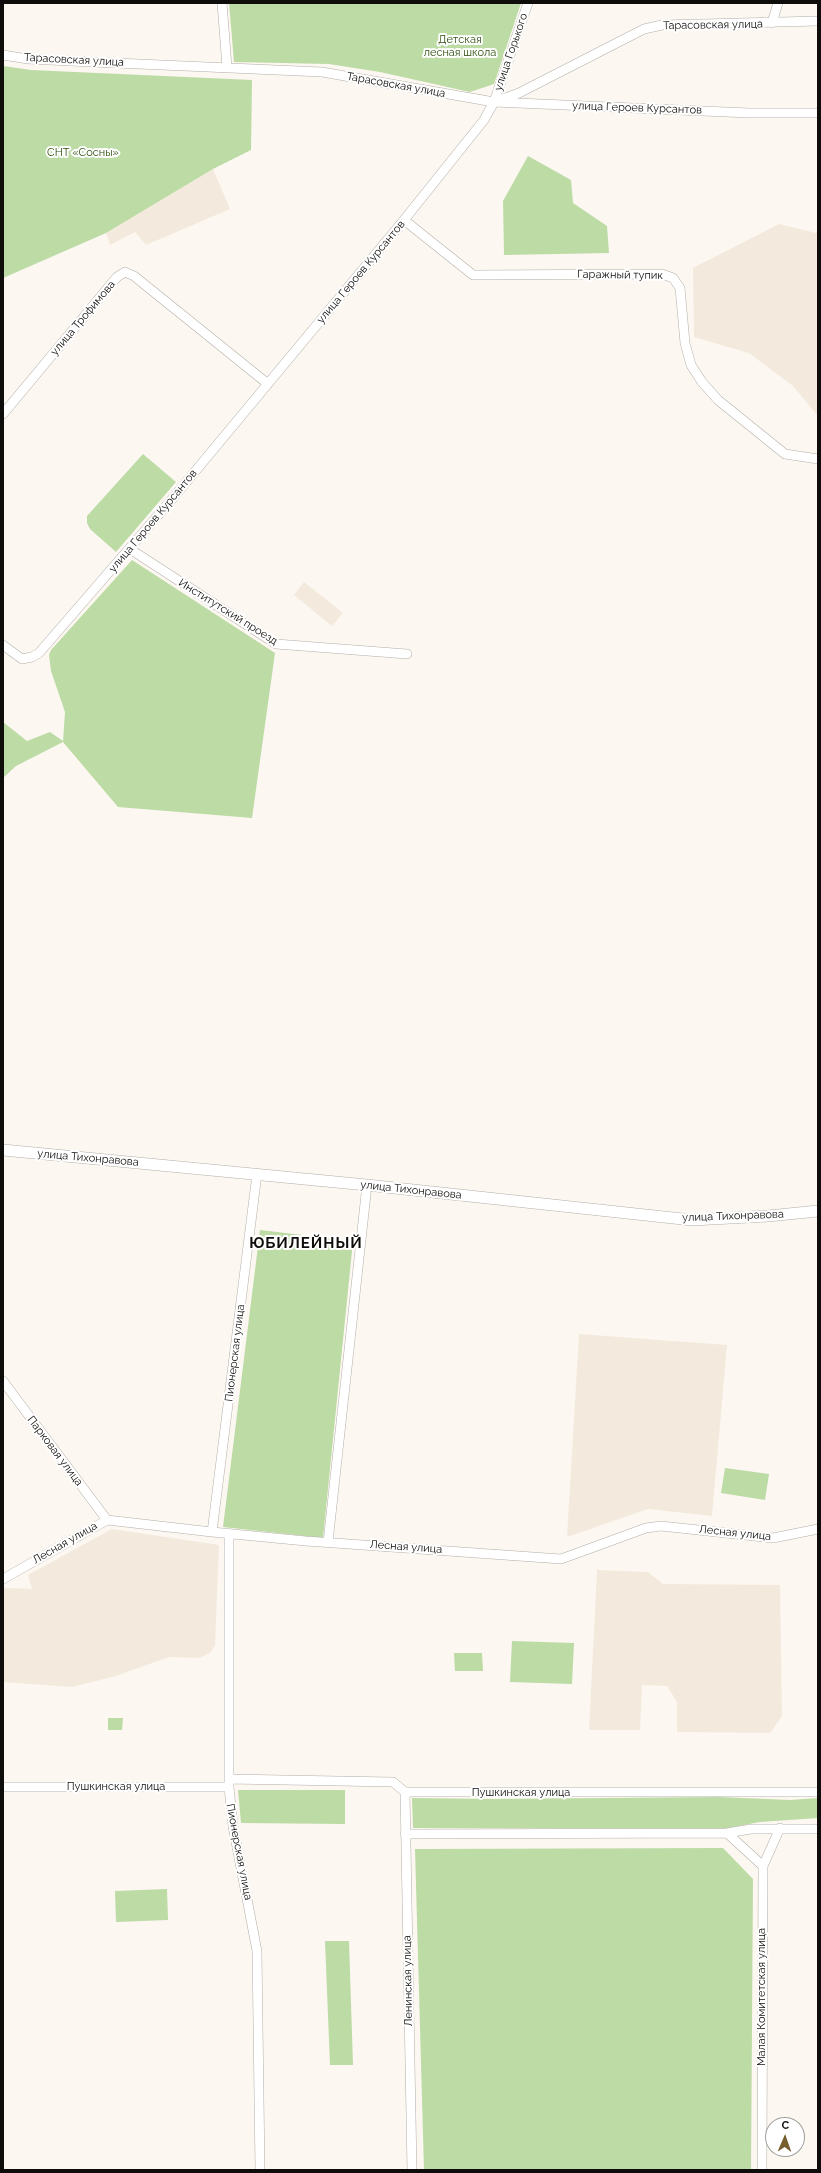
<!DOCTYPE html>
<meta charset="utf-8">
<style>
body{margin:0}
#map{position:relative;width:821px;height:2173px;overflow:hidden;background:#fcf7f1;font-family:Raleway,sans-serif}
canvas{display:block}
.frame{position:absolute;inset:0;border:4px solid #0f0d0b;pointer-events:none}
.north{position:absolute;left:765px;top:2117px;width:40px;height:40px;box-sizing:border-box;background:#fff;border:1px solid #9f9e9d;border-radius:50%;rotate:2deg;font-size:11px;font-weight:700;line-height:16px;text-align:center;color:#0f0d0b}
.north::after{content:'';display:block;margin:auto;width:14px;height:18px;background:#775e2f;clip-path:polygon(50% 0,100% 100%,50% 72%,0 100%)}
</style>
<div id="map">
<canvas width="821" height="2173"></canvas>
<div class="frame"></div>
<div class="north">С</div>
</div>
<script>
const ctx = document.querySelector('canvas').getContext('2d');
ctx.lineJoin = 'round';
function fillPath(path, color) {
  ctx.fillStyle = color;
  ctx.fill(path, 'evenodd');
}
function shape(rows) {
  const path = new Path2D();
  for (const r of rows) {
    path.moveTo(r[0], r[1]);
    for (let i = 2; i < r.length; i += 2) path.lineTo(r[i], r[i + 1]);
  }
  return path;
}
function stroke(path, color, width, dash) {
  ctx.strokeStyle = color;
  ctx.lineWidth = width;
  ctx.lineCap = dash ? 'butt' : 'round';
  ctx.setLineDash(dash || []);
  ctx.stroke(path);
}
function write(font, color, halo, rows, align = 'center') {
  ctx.font = font + ' Raleway,sans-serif';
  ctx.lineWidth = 4;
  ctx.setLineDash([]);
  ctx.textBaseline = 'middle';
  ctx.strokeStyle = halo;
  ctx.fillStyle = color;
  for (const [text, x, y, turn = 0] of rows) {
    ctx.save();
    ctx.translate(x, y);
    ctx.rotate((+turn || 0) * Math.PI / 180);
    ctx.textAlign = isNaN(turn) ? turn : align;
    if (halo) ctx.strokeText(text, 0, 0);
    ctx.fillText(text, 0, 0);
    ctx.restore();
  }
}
fillPath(shape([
 [213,169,230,209,146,245,135,232,110,245,106,233],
 [779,224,816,233,818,231,818,416,793,386,749,353,694,337,693,268],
 [304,582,343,613,332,626,294,595],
 [579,1334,727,1345,712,1516,648,1509,567,1537],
 [112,1529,219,1545,215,1645,210,1653,199,1658,169,1657,116,1676,72,1687,3,1682,3,1588,32,1589,28,1575],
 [597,1570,648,1572,663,1584,780,1585,782,1716,770,1733,677,1732,677,1702,667,1686,642,1685,640,1730,589,1730]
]), '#f3eadd');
fillPath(shape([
 [229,3,521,3,494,84,470,92,380,72,329,64,234,62],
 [3,66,31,70,252,80,251,150,213,169,106,233,3,278],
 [528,156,571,180,573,203,607,226,609,253,504,255,503,201],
 [143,454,176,482,116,552,90,529,87,523,87,516],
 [132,560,275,653,252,818,118,807,63,742,16,766,3,778,3,722,27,741,50,732,63,741,65,712,51,671,49,655,51,650],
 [260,1230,353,1241,323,1538,223,1527],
 [725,1468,769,1474,765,1500,721,1493],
 [512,1641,574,1643,572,1684,510,1682],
 [454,1653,482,1653,483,1671,455,1671],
 [108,1718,123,1718,122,1730,108,1730],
 [238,1790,345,1790,345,1824,241,1823],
 [719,1797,790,1800,818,1798,818,1818,760,1822,723,1829,413,1828,412,1798,493,1799],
 [723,1848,753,1879,751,2170,424,2170,415,1849],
 [167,1889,168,1920,116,1922,115,1891],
 [325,1941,349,1941,353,2065,330,2065]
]), '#bcdba5');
const minor = shape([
 [222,3,227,67],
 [772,23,778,3],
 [3,55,28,59,93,62,322,72,494,102,519,93,644,29,662,25,818,21],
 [494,102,528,3],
 [404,220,473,275,662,274,673,278,680,288,685,343,691,365,702,382,718,400,785,454,818,459],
 [3,414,117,277,125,272,134,276,268,384],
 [130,549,276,644,407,654],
 [3,645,22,659,32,657,39,653,173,498,404,220,484,120,494,102,749,113,818,113],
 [3,1381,107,1520],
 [212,1532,257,1174],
 [229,1534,229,1787,233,1826,257,1951,260,2170],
 [328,1542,367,1185],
 [3,1579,107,1520,212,1532,306,1541,561,1559,646,1528,661,1526,773,1538,818,1529],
 [229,1779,393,1782,405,1792,818,1792],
 [3,1787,229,1787],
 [405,1792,412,2170],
 [727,1833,763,1866],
 [405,1834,727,1833,751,1829,818,1829],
 [762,2170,763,1866,780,1828]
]);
const major = shape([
 [3,1150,367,1185,692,1220,768,1216,818,1211]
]);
stroke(minor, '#b3aea8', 10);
stroke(major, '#b3aea8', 12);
stroke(minor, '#fff', 9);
stroke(major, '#fff', 11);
write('11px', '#0f0d0b', '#fff', [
 ["Тарасовская улица",713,25,-1],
 ["улица Горького",511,52,-71],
 ["Тарасовская улица",74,60,3],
 ["Тарасовская улица",396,85,10],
 ["улица Героев Курсантов",637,108,2],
 ["улица Героев Курсантов",361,272,-50],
 ["Гаражный тупик",620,275,1],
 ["улица Трофимова",83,318,-50],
 ["улица Героев Курсантов",153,521,-50],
 ["Институтский проезд",228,612,32],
 ["улица Тихонравова",88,1158,5],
 ["улица Тихонравова",411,1190,6],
 ["улица Тихонравова",733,1216,-2],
 ["Пионерская улица",235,1353,-83],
 ["Парковая улица",55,1451,53],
 ["Лесная улица",735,1533,6],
 ["Лесная улица",65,1543,-30],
 ["Лесная улица",406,1547,4],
 ["Пушкинская улица",116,1787],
 ["Пушкинская улица",521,1793],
 ["Пионерская улица",239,1852,79],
 ["Ленинская улица",408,1981,-91],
 ["Малая Комитетская улица",762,1997,-90]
]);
write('11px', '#2e4d0c', '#fff', [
 ["Детская",460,40],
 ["лесная школа",460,53],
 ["СНТ «Сосны»",83,153]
]);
ctx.letterSpacing = '1px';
write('bold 15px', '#0f0d0b', '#fff', [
 ["ЮБИЛЕЙНЫЙ",306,1243]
]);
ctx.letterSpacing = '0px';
</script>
